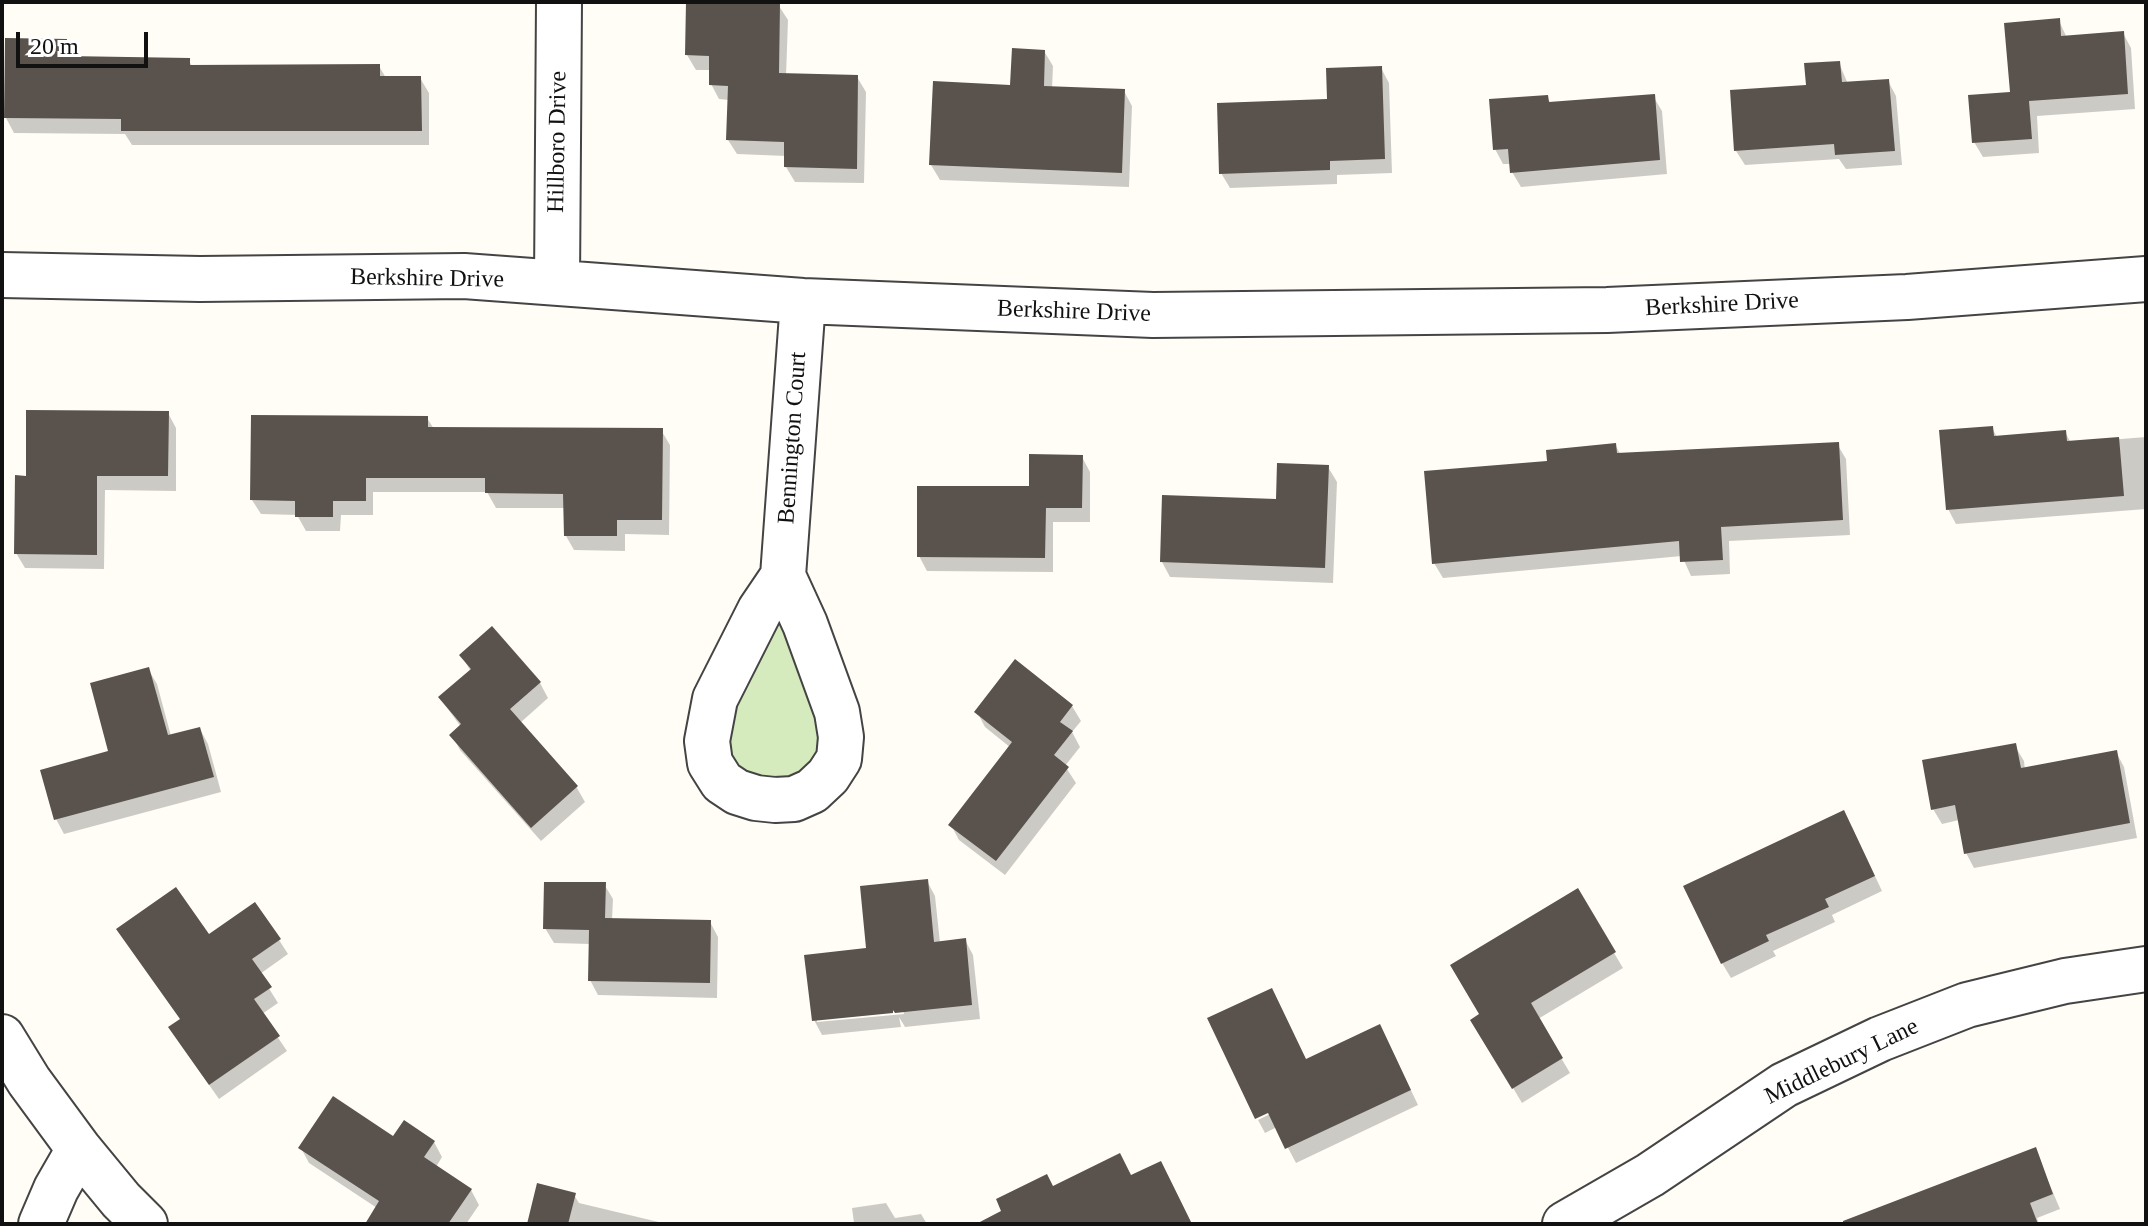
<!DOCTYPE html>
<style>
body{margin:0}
#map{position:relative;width:2148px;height:1226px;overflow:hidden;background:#fffdf5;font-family:"Times New Roman",serif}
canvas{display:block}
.frame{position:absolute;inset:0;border:4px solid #111;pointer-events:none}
.scale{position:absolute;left:16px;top:32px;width:132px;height:36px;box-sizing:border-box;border:4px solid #111;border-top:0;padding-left:10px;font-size:24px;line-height:28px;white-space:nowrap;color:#111;-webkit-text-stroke:6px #fff;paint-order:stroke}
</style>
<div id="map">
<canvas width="2148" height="1226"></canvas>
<div class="frame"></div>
<div class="scale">20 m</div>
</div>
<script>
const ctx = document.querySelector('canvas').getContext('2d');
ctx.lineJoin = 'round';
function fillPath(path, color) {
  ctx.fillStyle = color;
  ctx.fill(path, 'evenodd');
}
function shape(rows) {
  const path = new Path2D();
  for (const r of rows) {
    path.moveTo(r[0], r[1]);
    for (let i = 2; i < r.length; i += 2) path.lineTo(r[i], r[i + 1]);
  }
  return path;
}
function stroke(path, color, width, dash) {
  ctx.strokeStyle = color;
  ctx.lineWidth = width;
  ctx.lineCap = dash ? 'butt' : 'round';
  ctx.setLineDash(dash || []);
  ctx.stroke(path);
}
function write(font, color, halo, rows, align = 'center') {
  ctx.font = font + ' "Times New Roman",serif';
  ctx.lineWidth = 8;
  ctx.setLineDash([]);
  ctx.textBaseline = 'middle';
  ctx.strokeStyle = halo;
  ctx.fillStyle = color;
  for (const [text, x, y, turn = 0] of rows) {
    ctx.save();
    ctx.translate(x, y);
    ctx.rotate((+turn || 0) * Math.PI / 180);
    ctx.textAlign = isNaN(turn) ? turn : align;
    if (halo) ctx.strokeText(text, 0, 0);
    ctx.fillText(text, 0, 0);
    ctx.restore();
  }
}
fillPath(shape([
 [785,623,821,729,823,744,808,773,760,785,732,764,726,727,774,624]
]), '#d5ebbd');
fillPath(shape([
 [779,6,788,20,786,76,857,77,866,92,864,183,795,182,786,167,786,156,737,154,728,140,729,100,719,99,711,84,711,70,696,70,687,55],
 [2059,21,2067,38,2123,33,2131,48,2135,109,2037,116,2039,153,1983,157,1974,142,2012,94],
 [65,41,74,59,188,60,193,67,379,66,386,78,420,78,429,93,429,145,132,145,125,134,14,133,6,118],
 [1044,51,1053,66,1052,89,1124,91,1132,106,1129,187,940,180,931,165,1012,87],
 [1839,63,1848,84,1888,81,1896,96,1902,165,1846,169,1839,159,1745,165,1736,151,1808,87],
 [1381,68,1389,83,1392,173,1337,175,1337,184,1230,188,1221,173],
 [1653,96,1662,111,1667,174,1521,187,1512,172,1511,164,1503,164,1495,149,1547,97,1551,104],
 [168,413,176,428,176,491,105,490,104,569,25,568,16,553,28,478],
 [427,418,434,429,661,430,670,445,669,535,625,534,625,551,574,550,566,536,565,508,496,508,487,492,373,492,373,515,341,515,340,531,306,531,297,515,261,514,252,500],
 [1992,428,1997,437,2065,432,2071,443,2146,437,2146,509,1956,524,1948,509],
 [1837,444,1846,459,1850,535,1729,541,1730,574,1691,576,1682,556,1443,578,1434,563,1549,462,1615,445,1621,455],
 [1082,457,1090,472,1090,522,1053,522,1053,572,927,571,919,556],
 [1328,467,1337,482,1333,583,1170,577,1162,562,1278,501],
 [462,656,540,683,548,698,520,723,577,788,585,802,541,841,460,750,452,735,461,727,440,698,471,672],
 [1016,662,1072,706,1081,721,1072,732,1080,747,1065,766,1076,783,1005,875,959,840,951,825,1011,748,985,727,977,712],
 [148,669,157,684,171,736,200,729,208,744,221,792,64,834,56,819,111,753],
 [2015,746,2024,761,2025,770,2116,752,2124,767,2137,838,1974,868,1966,853,1959,820,1942,824,1933,809],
 [1852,827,1882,891,1832,915,1835,922,1773,951,1776,956,1731,978,1722,963],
 [927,881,935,896,940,943,965,940,973,955,980,1019,905,1027,899,1017,901,1027,822,1035,814,1020,868,950],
 [903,1010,904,1014,817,1022,817,1018],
 [604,884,613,899,612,920,710,922,718,937,717,998,598,995,590,980,590,944,554,943,545,928],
 [1577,891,1623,968,1538,1019,1570,1073,1522,1103,1473,1021,1482,1015],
 [208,937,279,940,288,954,260,974,278,1003,262,1014,287,1051,219,1099,179,1042,181,1020],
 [1388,1042,1418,1105,1296,1163,1277,1127,1265,1133,1258,1120,1278,1110,1306,1061],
 [434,1142,442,1157,436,1167,471,1190,479,1205,466,1224,379,1224,377,1208,309,1163,301,1148],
 [2035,1150,2060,1209,2037,1218,2039,1224,1893,1224],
 [574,1195,579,1203,667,1224,529,1224],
 [886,1203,895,1218,921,1214,927,1224,849,1224,854,1223,852,1208]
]), '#0003');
fillPath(shape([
 [686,2,780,4,779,73,858,75,857,169,784,167,784,142,726,140,728,86,709,85,709,56,685,55],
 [2060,18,2061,36,2124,31,2128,94,2029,101,2032,139,1972,143,1968,95,2010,92,2004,23],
 [5,38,67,39,66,56,190,58,190,65,380,64,380,76,421,76,422,131,121,131,121,119,4,118],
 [1012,48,1045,50,1044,86,1125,89,1122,173,929,165,933,81,1010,85],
 [1840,61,1842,82,1889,79,1895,151,1835,155,1834,144,1734,151,1730,90,1806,85,1804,63],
 [1382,66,1385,159,1330,161,1330,170,1219,174,1217,103,1327,99,1326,68],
 [1655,94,1660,160,1510,173,1508,149,1493,150,1489,99,1548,95,1549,102],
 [26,410,169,411,168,476,97,476,97,555,14,554,15,475,26,476],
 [251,415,428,416,428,427,663,428,662,520,617,520,617,536,564,536,563,494,485,493,485,478,366,478,366,501,333,501,333,517,295,517,295,501,250,500],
 [1993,426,1994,436,2066,430,2067,441,2119,437,2124,496,1946,510,1939,430],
 [1839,442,1843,520,1721,527,1723,560,1680,562,1679,541,1432,564,1424,471,1547,461,1546,450,1616,443,1617,453],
 [1029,454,1083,455,1082,508,1046,508,1045,558,917,557,917,486,1029,486],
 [1277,463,1329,465,1325,568,1160,562,1162,495,1276,499],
 [492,626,541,682,510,709,578,786,531,828,449,735,461,724,438,697,471,669,459,655],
 [1015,659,1073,705,1060,722,1073,731,1054,755,1069,767,996,861,948,825,1012,742,974,712],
 [149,667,168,735,200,727,214,777,54,820,40,770,108,751,90,683],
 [2016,743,2021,768,2117,750,2130,823,1964,854,1955,805,1931,810,1922,760],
 [1844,810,1875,876,1825,899,1829,907,1766,935,1769,941,1721,964,1683,886],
 [928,879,934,942,966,938,972,1005,895,1013,893,1010,893,1013,812,1021,804,955,866,948,860,886],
 [544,882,606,882,605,918,711,920,710,983,588,981,589,930,543,929],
 [176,887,209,934,255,902,281,939,252,959,272,987,254,999,280,1036,209,1085,168,1027,180,1019,116,929],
 [1578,888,1616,952,1531,1003,1563,1058,1512,1089,1470,1020,1479,1014,1450,965],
 [1272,988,1306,1059,1380,1024,1411,1090,1285,1149,1268,1113,1255,1119,1207,1018],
 [333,1096,393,1136,404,1120,435,1141,424,1157,472,1189,448,1224,365,1224,379,1201,298,1148],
 [2036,1147,2053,1194,2030,1203,2038,1224,1843,1224,1843,1221],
 [1120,1153,1131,1175,1161,1161,1192,1224,976,1224,1001,1211,996,1199,1047,1174,1053,1186],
 [537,1183,576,1193,568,1224,527,1224]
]), '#5a524d');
const street = shape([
 [2,275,200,279,464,276,803,301,1153,315,1607,310,1907,297,2146,279],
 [557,282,559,2],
 [783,576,805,624,837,712,841,737,839,759,828,776,812,791,794,799,775,800,756,798,737,792,722,782,710,763,707,741,715,699,760,610,783,576,803,301],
 [2,1037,29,1081,79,1149,121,1200,145,1224],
 [41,1224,56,1189,79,1149],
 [1565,1224,1650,1175,1784,1085,1880,1039,1967,1005,2065,981,2146,969]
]);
stroke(street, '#444', 48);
stroke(street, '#fff', 44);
write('24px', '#111', '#fff', [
 ["Hillboro Drive",558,142,-89],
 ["Berkshire Drive",427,279,1],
 ["Berkshire Drive",1722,305,-3],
 ["Berkshire Drive",1074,312,2],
 ["Bennington Court",793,438,-86],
 ["Middlebury Lane",1842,1062,-26]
]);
</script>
